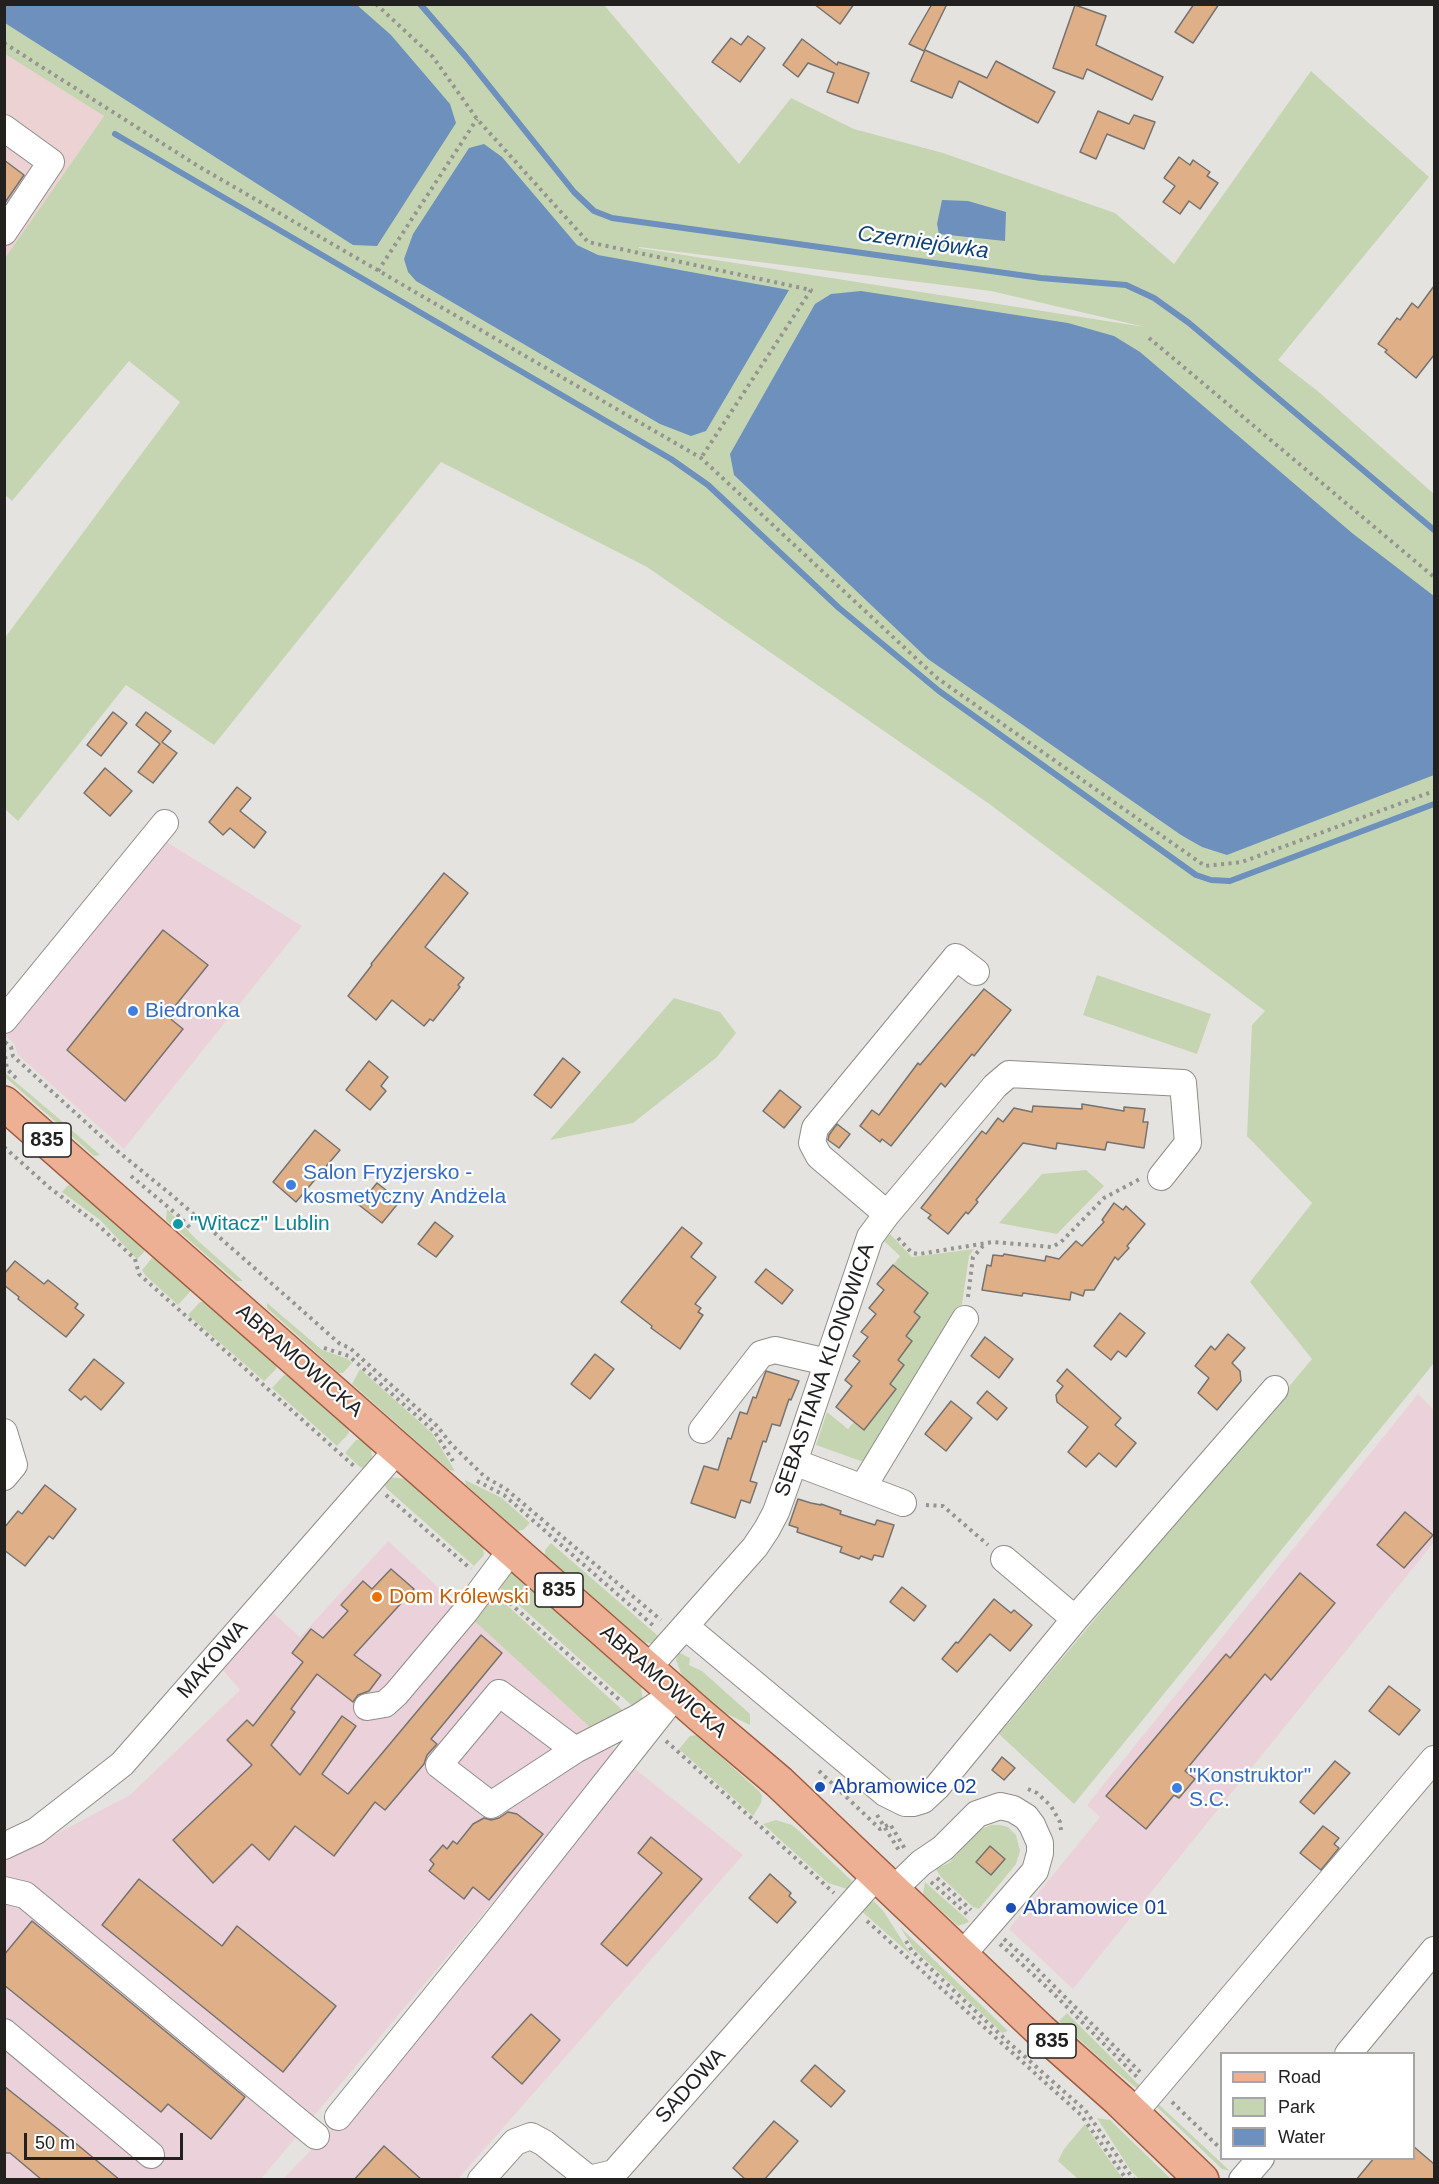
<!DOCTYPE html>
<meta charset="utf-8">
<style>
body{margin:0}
#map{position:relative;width:1439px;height:2184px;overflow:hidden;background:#e5e3df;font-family:Helvetica,sans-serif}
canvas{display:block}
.frame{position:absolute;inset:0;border:6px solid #222120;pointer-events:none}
.legend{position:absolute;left:1220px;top:2052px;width:195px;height:108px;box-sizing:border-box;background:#fff;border:2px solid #a7a6a6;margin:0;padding:8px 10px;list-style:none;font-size:18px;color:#222120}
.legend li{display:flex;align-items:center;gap:12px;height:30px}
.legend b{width:30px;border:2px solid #a7a6a6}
.scale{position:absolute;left:24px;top:2133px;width:159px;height:27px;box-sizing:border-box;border:3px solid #222120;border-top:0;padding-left:8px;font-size:18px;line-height:21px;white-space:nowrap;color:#222120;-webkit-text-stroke:4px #fff;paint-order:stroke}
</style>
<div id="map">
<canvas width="1439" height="2184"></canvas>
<div class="frame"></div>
<ul class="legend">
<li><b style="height:8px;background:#eeb095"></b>Road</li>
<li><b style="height:16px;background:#c6d5b1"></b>Park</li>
<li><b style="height:16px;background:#6d90bd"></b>Water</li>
</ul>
<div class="scale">50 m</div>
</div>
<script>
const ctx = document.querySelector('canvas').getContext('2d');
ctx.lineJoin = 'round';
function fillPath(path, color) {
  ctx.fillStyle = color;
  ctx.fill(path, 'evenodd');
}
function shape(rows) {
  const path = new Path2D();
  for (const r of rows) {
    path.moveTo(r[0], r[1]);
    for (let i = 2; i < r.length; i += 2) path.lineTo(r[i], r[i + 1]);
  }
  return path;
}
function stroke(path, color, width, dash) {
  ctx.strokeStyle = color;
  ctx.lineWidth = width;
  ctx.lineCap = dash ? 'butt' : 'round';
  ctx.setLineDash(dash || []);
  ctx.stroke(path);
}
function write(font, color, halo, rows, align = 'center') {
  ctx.font = font + ' Helvetica,sans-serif';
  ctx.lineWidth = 4.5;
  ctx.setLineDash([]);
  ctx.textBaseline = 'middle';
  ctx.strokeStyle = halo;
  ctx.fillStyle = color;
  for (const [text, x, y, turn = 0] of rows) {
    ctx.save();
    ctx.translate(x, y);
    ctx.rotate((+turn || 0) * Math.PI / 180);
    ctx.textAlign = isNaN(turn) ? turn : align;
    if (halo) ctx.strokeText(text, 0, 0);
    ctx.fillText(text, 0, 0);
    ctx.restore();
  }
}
fillPath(shape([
 [165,841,302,926,124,1149,18,1055,14,1043,6,1036],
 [1418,1394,1434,1410,1434,1542,1073,1989,1009,1929,1100,1817,1087,1805],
 [388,1541,618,1753,261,2179,5,2180,5,1861,130,1795,240,1690,221,1668,272,1612,300,1637],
 [634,1768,743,1855,458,2179,282,2180,358,2102]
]), '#ebd2da');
fillPath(shape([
 [5,54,104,116,5,258]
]), '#edd2d4');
fillPath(shape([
 [5,5,604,5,739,164,791,98,854,129,943,153,1115,213,1174,264,1311,71,1429,177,1278,360,1320,393,1434,494,1434,1363,1074,1804,999,1734,1312,1359,1250,1282,1312,1203,1247,1136,1252,1025,1265,1011,988,803,647,567,441,462,214,745,126,685,18,821,5,809,4,639,180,402,129,361,12,501,5,495,5,258,104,116,5,54],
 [639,247,991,291,1145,327,639,248],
 [1097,975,1211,1014,1197,1054,1083,1015],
 [674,998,720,1012,736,1033,717,1057,633,1123,550,1140],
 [5,1073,57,1117,100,1155,94,1156,5,1077],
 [1086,1170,1104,1186,1057,1234,999,1223,1042,1174],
 [68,1185,72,1185,144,1247,144,1252,137,1259,100,1220,62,1192],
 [167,1209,197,1240,243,1281,236,1281,166,1220],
 [890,1234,912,1257,974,1249,969,1256,960,1318,869,1464,816,1445,827,1412,848,1429,854,1422,864,1429,888,1383,904,1365,896,1359,912,1341,904,1335,920,1317,912,1311,928,1293,893,1265,900,1256,884,1241],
 [152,1258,157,1258,190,1288,190,1292,178,1305,145,1275,142,1270],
 [200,1302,205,1302,276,1364,276,1369,264,1381,188,1315],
 [267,1303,322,1350,348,1359,352,1363,343,1373,339,1373,267,1308],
 [360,1369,432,1433,455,1471,449,1470,352,1384],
 [284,1375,289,1375,348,1428,349,1433,337,1446,272,1388],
 [361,1439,371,1449,372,1457,367,1469,360,1467,345,1453,356,1440],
 [390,1477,406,1479,483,1547,484,1555,474,1566,387,1489,383,1482],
 [465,1480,502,1498,530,1523,523,1530,518,1531,466,1485],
 [551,1543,664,1641,654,1644,644,1642,545,1555,545,1550],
 [507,1568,641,1687,643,1702,637,1710,493,1582],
 [488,1588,628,1715,594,1731,468,1615],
 [678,1652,690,1658,689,1665,702,1671,750,1714,750,1725,721,1711,683,1679,676,1660],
 [697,1735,760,1792,762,1796,761,1803,753,1816,679,1749,690,1736],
 [776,1820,792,1825,798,1830,852,1881,847,1889,828,1883,763,1824],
 [991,1825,1000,1825,1008,1827,1016,1835,1020,1851,1016,1864,979,1909,973,1907,941,1877,936,1869,949,1863,979,1830],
 [925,1882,969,1921,967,1923,958,1926,923,1894],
 [874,1901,884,1912,912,1956,858,1908],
 [900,1927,1008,2031,1002,2033,914,1949],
 [1067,2013,1145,2091,1140,2091,1103,2061,1059,2021],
 [1154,2100,1230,2171,1222,2169,1154,2104],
 [1097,2118,1110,2120,1171,2179,1139,2179,1131,2171],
 [1085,2124,1098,2144,1123,2179,1078,2179,1058,2161,1064,2149]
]), '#c6d5b1');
fillPath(shape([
 [4,5,357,5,391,35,450,104,456,123,377,246,353,245,5,23],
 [484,144,502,157,577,245,598,255,789,290,706,431,691,436,660,424,416,281,408,272,404,259,413,234,469,148],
 [942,200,968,201,1006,212,1005,241,939,234,937,224],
 [861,291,1068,323,1114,336,1140,352,1352,533,1434,596,1434,775,1227,855,1202,847,1181,835,928,659,734,475,730,454,815,304,831,294]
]), '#6d90bd');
stroke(shape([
 [420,4,466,57,574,192,594,211,612,218,1041,278,1126,285,1154,298,1189,323,1434,530],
 [115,134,671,459,708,485,839,608,939,691,1196,875,1211,880,1230,881,1434,804]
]), '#6d90bd', 6);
const building = shape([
 [814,4,854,4,840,24,814,4],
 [932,4,947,4,924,51,909,44,932,4],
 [1194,4,1219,4,1193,43,1175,32,1194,4],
 [1075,5,1106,16,1096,45,1163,77,1152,100,1087,69,1083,79,1053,68,1075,5],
 [748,36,765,48,740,82,712,62,731,38,741,45,748,36],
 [802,39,837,65,838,62,869,73,858,103,827,92,834,73,808,63,798,77,783,65,802,39],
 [925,50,987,78,996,61,1055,92,1038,123,959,81,952,98,911,81,925,50],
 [1098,111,1129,124,1134,115,1155,122,1144,149,1107,134,1096,159,1080,152,1098,111],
 [1179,157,1190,165,1193,160,1210,172,1207,176,1218,183,1200,209,1189,201,1180,214,1163,202,1175,186,1164,178,1179,157],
 [4,160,24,175,4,204,4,160],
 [1434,286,1434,355,1416,378,1385,352,1387,350,1378,344,1397,318,1400,320,1412,303,1418,308,1434,286],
 [113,712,127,723,101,756,87,745,113,712],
 [146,712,171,731,162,742,177,753,153,783,138,772,160,744,136,725,146,712],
 [105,768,132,791,110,816,84,793,105,768],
 [237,787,251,798,240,811,266,832,254,848,230,828,223,835,209,822,237,787],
 [444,873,468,893,425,947,464,978,458,985,460,987,433,1021,430,1019,424,1026,392,1000,376,1020,348,996,372,965,371,964,444,873],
 [163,930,208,965,167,1016,183,1029,125,1101,67,1050,163,930],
 [984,989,1011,1010,974,1056,972,1054,945,1087,941,1083,891,1146,882,1139,880,1142,860,1126,872,1110,879,1115,918,1063,920,1065,984,989],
 [563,1058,580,1072,551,1108,534,1095,563,1058],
 [369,1061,388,1077,381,1086,386,1091,370,1110,346,1090,369,1061],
 [780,1090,801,1107,784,1128,763,1111,780,1090],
 [1082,1104,1124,1111,1124,1107,1145,1109,1143,1122,1148,1122,1144,1148,1107,1142,1105,1150,1057,1143,1056,1149,1023,1143,976,1200,978,1202,968,1214,966,1212,948,1234,928,1218,931,1215,921,1208,982,1131,986,1134,998,1118,1003,1122,1014,1108,1032,1112,1033,1106,1082,1109,1082,1104],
 [837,1124,850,1134,839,1148,828,1140,829,1135,837,1124],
 [315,1130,340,1150,296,1202,273,1182,315,1130],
 [377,1183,400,1201,382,1223,359,1205,377,1183],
 [1114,1203,1123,1210,1126,1206,1145,1224,1127,1246,1129,1248,1118,1260,1115,1257,1094,1290,1085,1290,1083,1296,1071,1292,1070,1300,1023,1293,1022,1296,982,1290,987,1265,991,1266,993,1255,1003,1256,1004,1254,1045,1261,1046,1256,1059,1259,1076,1241,1082,1246,1104,1222,1102,1220,1114,1203],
 [435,1222,453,1236,436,1257,418,1244,435,1222],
 [682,1227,702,1243,691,1257,716,1277,695,1304,701,1308,698,1312,703,1315,680,1349,651,1328,652,1326,621,1302,682,1227],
 [15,1261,44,1284,48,1280,78,1304,75,1308,84,1315,66,1337,18,1299,19,1297,4,1285,4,1274,15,1261],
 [893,1265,928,1293,914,1312,920,1317,906,1336,912,1341,898,1360,904,1365,890,1384,896,1389,864,1430,836,1407,852,1386,845,1380,860,1361,853,1356,868,1337,861,1332,876,1314,869,1308,884,1290,877,1284,893,1265],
 [766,1269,793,1290,782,1304,755,1282,766,1269],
 [1120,1313,1145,1333,1126,1357,1118,1351,1111,1360,1094,1346,1120,1313],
 [1228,1334,1245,1348,1232,1363,1240,1371,1241,1381,1217,1410,1198,1393,1209,1378,1195,1366,1211,1346,1215,1350,1228,1334],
 [985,1337,1013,1359,999,1378,971,1356,985,1337],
 [595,1354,614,1369,590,1399,571,1384,595,1354],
 [94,1359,124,1383,101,1410,85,1396,81,1400,69,1390,94,1359],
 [1067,1369,1121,1418,1115,1425,1136,1443,1116,1467,1099,1453,1086,1467,1068,1452,1088,1427,1057,1402,1056,1395,1063,1386,1057,1381,1067,1369],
 [766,1371,799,1381,791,1400,789,1399,780,1426,772,1424,766,1442,763,1441,750,1481,757,1483,750,1503,741,1500,735,1518,691,1503,704,1466,718,1470,728,1438,731,1439,740,1412,747,1414,753,1397,756,1398,766,1371],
 [987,1391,1007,1408,997,1420,977,1403,987,1391],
 [951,1401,972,1418,946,1451,925,1434,951,1401],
 [45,1485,76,1509,53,1539,49,1536,25,1566,4,1550,4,1528,18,1511,22,1514,45,1485],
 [798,1499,811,1503,821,1505,821,1504,841,1511,840,1514,875,1525,877,1520,894,1525,883,1557,874,1555,872,1560,861,1556,859,1559,840,1552,842,1547,797,1532,798,1528,789,1525,798,1499],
 [1405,1512,1433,1535,1404,1568,1377,1545,1405,1512],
 [391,1569,414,1589,354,1655,381,1675,369,1691,358,1695,353,1702,317,1674,291,1709,295,1712,271,1745,300,1775,342,1716,356,1726,322,1774,348,1794,481,1635,502,1653,431,1739,437,1744,427,1755,424,1764,385,1810,375,1802,334,1856,295,1826,269,1860,252,1844,213,1883,173,1840,252,1765,227,1740,247,1720,253,1726,303,1662,292,1653,311,1629,323,1638,348,1611,341,1605,363,1581,372,1589,391,1569],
 [1300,1573,1335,1603,1271,1680,1265,1674,1185,1771,1195,1779,1179,1798,1174,1795,1146,1829,1106,1796,1226,1654,1230,1658,1300,1573],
 [902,1587,926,1606,914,1621,890,1602,902,1587],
 [994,1599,1011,1613,1014,1610,1032,1625,1010,1651,990,1634,957,1672,942,1659,956,1642,958,1643,994,1599],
 [1389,1686,1420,1710,1399,1735,1369,1711,1389,1686],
 [1002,1757,1015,1768,1004,1780,992,1770,1002,1757],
 [1335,1761,1350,1773,1314,1814,1300,1802,1335,1761],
 [508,1812,517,1814,543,1834,489,1900,473,1887,464,1899,429,1871,434,1864,430,1860,443,1845,447,1849,453,1841,457,1844,473,1824,484,1818,491,1820,499,1818,508,1812],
 [1323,1826,1339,1838,1334,1844,1339,1848,1321,1870,1300,1853,1323,1826],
 [651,1837,702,1879,627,1966,601,1944,662,1873,638,1853,651,1837],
 [990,1846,1005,1859,991,1875,976,1862,990,1846],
 [770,1874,791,1893,789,1896,796,1902,777,1923,749,1898,770,1874],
 [139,1879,222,1946,237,1926,336,2006,283,2072,102,1925,139,1879],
 [32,1921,245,2097,211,2139,168,2104,161,2112,4,1985,4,1955,32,1921],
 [531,2014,560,2040,522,2084,492,2057,531,2014],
 [815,2065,845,2091,831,2107,801,2081,815,2065],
 [4,2086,73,2141,120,2180,42,2180,10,2153,4,2153,4,2086],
 [774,2121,798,2141,764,2180,746,2180,733,2168,774,2121],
 [384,2146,422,2180,354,2180,384,2146],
 [1413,2146,1434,2164,1434,2180,1356,2180,1374,2158,1413,2158,1413,2146]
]);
fillPath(building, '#dfb087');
stroke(building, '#757270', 1.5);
const minor = shape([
 [4,128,51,162,4,232],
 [4,1020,165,823],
 [887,1214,819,1156,812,1143,815,1128,956,957,976,972],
 [702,1430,761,1354,775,1350,827,1362],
 [4,1432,14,1465,4,1477],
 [794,1462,903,1503],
 [863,1487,965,1319],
 [1004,1559,1075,1619],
 [685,1626,885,1793,905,1803,913,1803,923,1800,937,1787,1075,1619,1275,1389],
 [647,1669,755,1547,767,1529,776,1512,794,1462,870,1237,887,1214,995,1086,1009,1074,1183,1083,1188,1143,1161,1177],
 [499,1693,575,1750,491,1805,439,1765,499,1693],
 [367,1707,385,1704,396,1694,465,1612,512,1549],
 [575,1750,639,1717,660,1703],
 [4,1846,36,1831,122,1764,399,1448],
 [4,1890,25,1895,316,2136],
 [893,1890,921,1863,943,1848,977,1814,1000,1806,1013,1809,1026,1817,1032,1825,1040,1843,1040,1853,1035,1871,962,1955],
 [4,2032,151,2155],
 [1348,2054,1434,1950],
 [1133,2114,1434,1759],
 [338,2117,492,1927,676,1694],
 [481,2180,515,2142,531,2136,544,2143,589,2179,614,2173,877,1875],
 [1242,2180,1261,2158]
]);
const major = shape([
 [4,1103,700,1715,779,1782,1040,2030,1119,2100,1202,2180]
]);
stroke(minor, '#8f8d8a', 28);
stroke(major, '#9f5c3f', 36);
stroke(shape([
 [376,4,433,57,477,119,588,242,811,290,701,458],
 [4,43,198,166,701,458,937,678,1205,866,1242,862,1434,791],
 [378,271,477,119],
 [1149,338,1434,577],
 [5,1042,11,1047,13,1056,115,1149,174,1197,340,1344,350,1348,437,1426,451,1444,485,1477,506,1489,661,1620],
 [4,1049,7,1069,16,1078],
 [4,1147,50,1188,97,1224,135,1259,139,1274,354,1466],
 [131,1176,180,1217,191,1229],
 [898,1238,912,1253,919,1254,993,1242,1052,1247,1061,1242,1104,1198,1140,1179],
 [968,1297,973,1257,983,1246],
 [324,1348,349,1356,434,1431,453,1461],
 [477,1481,504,1495,656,1628],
 [386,1495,471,1569],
 [926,1505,943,1506,988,1545],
 [504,1598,622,1702],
 [666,1741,834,1893],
 [819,1771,880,1829,890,1824,905,1849],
 [1028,1789,1037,1793,1051,1806,1060,1822,1061,1830],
 [877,1815,900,1852],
 [937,1878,971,1910],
 [931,1882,968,1915],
 [867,1921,1081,2115,1127,2180],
 [1004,1939,1030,1962,1140,2072],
 [906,1941,912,1951,1006,2040,1085,2110,1134,2180],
 [1000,1944,1051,1991,1137,2077],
 [1172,2102,1222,2150]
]), '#959491', 4, [3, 4.5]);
stroke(minor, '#fff', 26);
stroke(major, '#eeb095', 33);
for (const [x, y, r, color] of [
 [133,1011,6,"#3f7fe0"],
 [291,1185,6,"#3f7fe0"],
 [178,1224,6,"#0f9aa8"],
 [377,1597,6,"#e8710a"],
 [820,1787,6,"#1a4fb4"],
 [1177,1788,6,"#3f7fe0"],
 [1011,1908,6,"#1a4fb4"]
]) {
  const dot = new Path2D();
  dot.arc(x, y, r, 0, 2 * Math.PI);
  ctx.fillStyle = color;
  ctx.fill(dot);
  stroke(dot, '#fff', 2);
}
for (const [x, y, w] of [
 [47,1140,48],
 [559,1590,48],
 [1052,2041,48]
]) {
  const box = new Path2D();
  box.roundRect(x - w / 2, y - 17, w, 34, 4.5);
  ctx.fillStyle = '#fff';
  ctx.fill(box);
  stroke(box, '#222120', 1.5);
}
write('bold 20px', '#222120', null, [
 ["835",47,1140],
 ["835",559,1590],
 ["835",1052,2041]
]);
write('21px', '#366cbe', '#fff', [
 ["Biedronka",145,1011],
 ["Salon Fryzjersko -",303,1173],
 ["kosmetyczny Andżela",303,1197],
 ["\"Konstruktor\"",1189,1776],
 ["S.C.",1189,1800]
], 'left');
write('21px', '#0d838f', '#fff', [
 ["\"Witacz\" Lublin",190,1224]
], 'left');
write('21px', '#222120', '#fff', [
 ["ABRAMOWICKA",299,1361,41],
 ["SEBASTIANA KLONOWICA",825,1370,-71],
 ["MAKOWA",213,1660,-49],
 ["ABRAMOWICKA",663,1682,41],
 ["SADOWA",691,2086,-48]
]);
write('21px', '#c56008', '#fff', [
 ["Dom Królewski",389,1597]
], 'left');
write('21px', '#164399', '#fff', [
 ["Abramowice 02",832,1787],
 ["Abramowice 01",1023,1908]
], 'left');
write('italic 22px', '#0f4179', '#fff', [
 ["Czerniejówka",923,243,8]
]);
</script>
